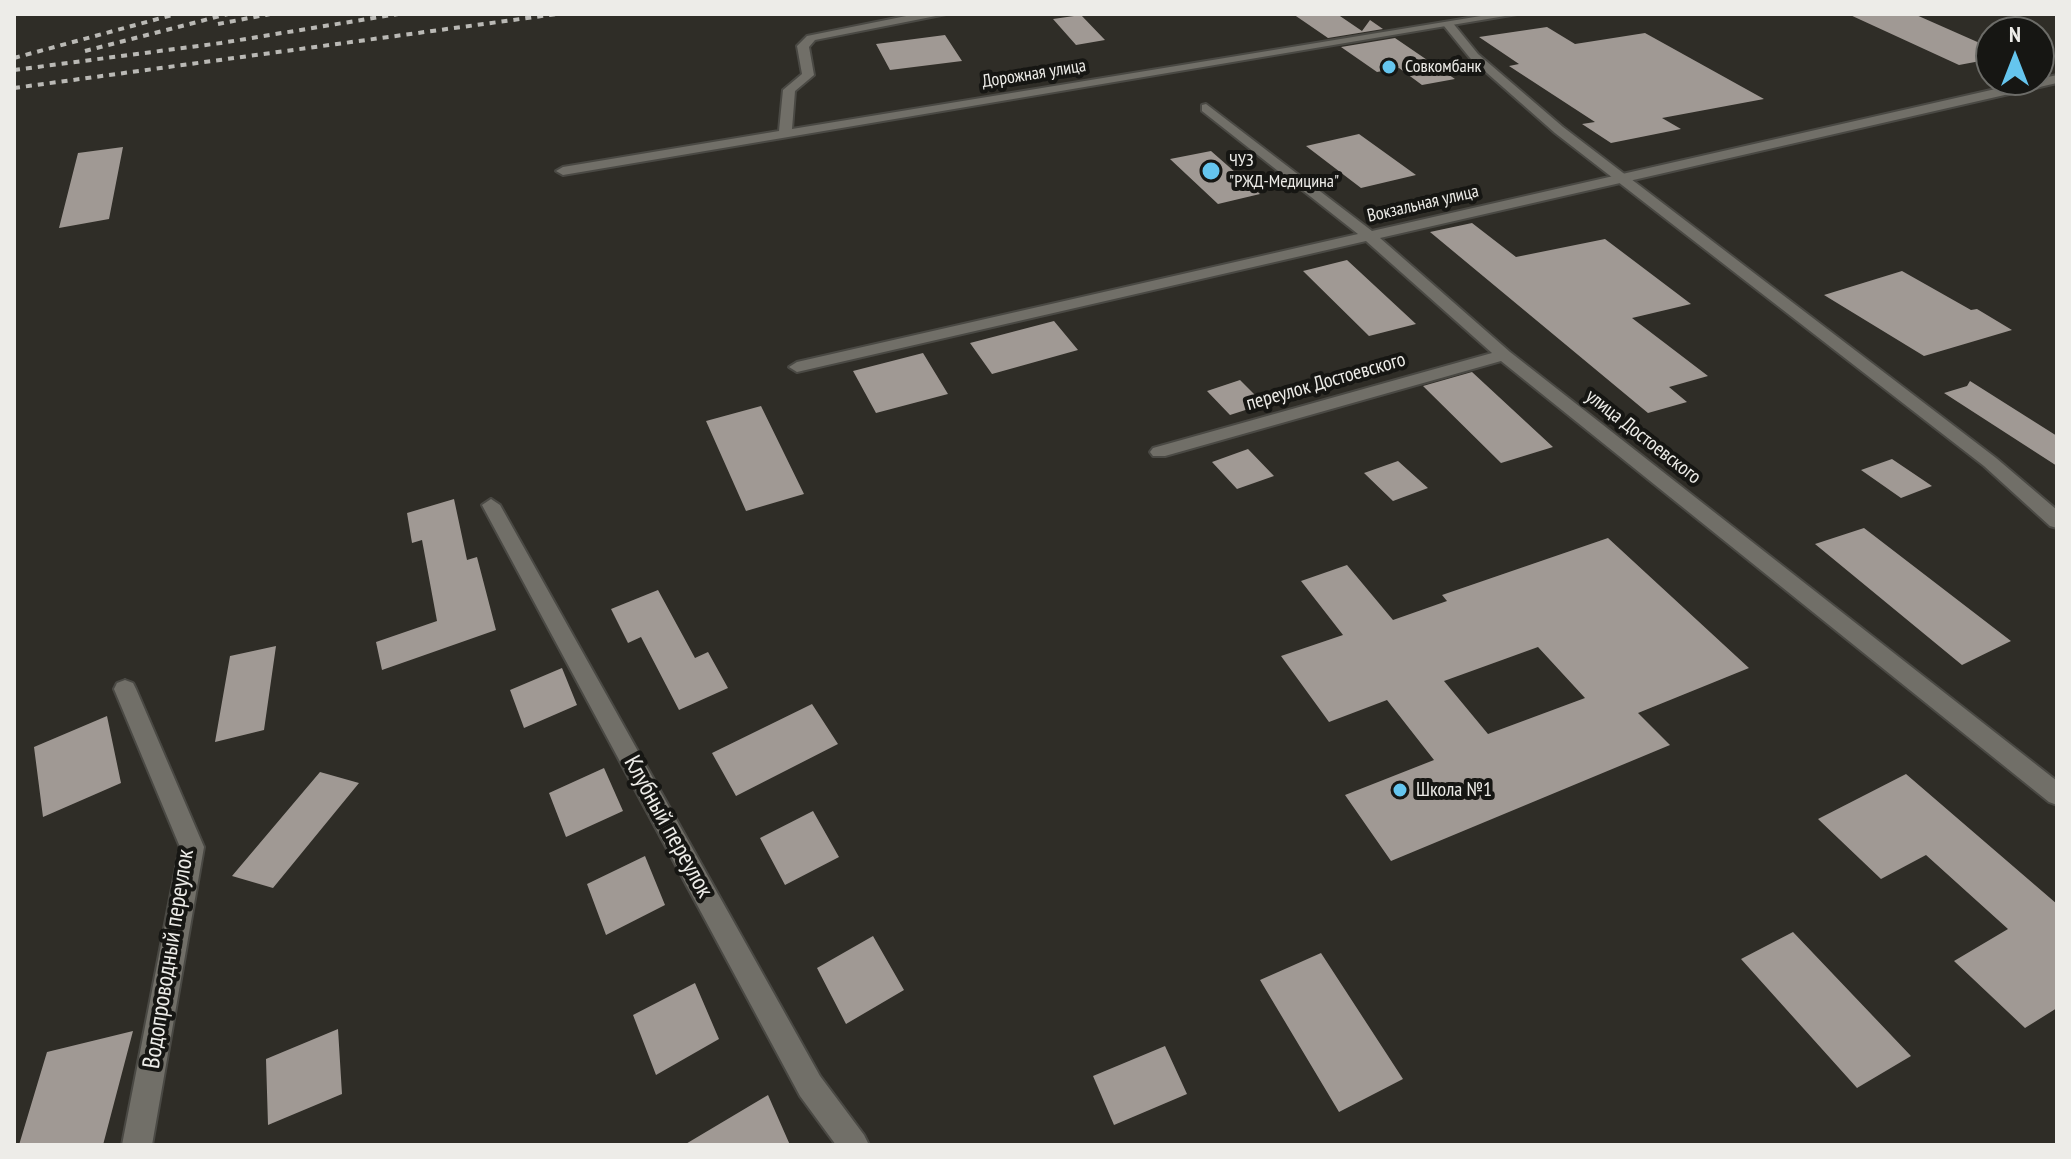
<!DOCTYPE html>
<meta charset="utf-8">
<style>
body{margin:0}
#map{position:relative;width:2071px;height:1159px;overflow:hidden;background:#2f2d27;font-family:"PT Sans Narrow",sans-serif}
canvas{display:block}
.frame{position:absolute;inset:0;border:16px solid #edece8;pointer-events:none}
.north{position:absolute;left:1975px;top:16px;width:80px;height:80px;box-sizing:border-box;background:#161613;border:2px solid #6c6c68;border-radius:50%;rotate:0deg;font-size:22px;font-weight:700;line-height:32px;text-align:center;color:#edece8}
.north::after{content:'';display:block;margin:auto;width:28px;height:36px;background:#65c5ee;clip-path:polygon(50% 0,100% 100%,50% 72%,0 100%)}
</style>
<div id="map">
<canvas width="2071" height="1159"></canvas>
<div class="frame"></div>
<div class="north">N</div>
</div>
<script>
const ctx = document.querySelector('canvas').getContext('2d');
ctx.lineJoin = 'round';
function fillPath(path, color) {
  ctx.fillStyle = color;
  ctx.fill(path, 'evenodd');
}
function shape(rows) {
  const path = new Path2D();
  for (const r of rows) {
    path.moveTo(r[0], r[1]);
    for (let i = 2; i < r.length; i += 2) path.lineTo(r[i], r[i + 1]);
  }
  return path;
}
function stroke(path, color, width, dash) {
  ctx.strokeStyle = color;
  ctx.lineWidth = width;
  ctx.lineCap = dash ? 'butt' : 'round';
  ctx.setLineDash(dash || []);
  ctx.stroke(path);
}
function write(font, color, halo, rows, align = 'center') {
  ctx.font = font + ' "PT Sans Narrow",sans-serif';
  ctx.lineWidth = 8;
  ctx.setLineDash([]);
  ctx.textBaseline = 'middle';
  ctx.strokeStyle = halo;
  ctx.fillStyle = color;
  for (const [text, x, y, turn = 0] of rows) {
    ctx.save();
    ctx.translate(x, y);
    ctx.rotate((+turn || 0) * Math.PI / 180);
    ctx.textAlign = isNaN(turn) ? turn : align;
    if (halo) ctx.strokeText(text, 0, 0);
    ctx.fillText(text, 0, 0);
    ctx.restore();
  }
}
fillPath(shape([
 [1293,14,1337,14,1362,31,1370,20,1383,29,1328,38],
 [1848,14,1914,14,1991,48,1991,59,1959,65],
 [1081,15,1105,40,1076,45,1053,19],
 [1547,27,1575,44,1645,33,1764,99,1662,118,1681,129,1611,143,1582,124,1595,122,1509,66,1519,64,1479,37],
 [945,35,962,61,890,70,876,44],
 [1395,38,1455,79,1422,85,1399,68,1377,72,1341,47],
 [1359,134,1416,175,1361,188,1306,146],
 [123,147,109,219,59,228,78,153],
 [1211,151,1260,194,1218,204,1170,159],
 [1472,223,1516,257,1605,239,1691,304,1632,318,1708,376,1669,387,1687,402,1648,413,1430,232],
 [1347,260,1416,324,1369,336,1303,271],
 [1902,271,1971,310,1977,309,2012,330,1924,356,1824,295],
 [1054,321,1078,350,992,374,970,343],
 [923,353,948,394,876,413,853,371],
 [1472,372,1553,447,1501,463,1423,386],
 [1240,380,1264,404,1230,415,1207,391],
 [1970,381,2057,436,2057,466,1944,393,1967,386],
 [761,406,804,494,746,511,706,421],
 [1248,449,1274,476,1237,489,1212,462],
 [1892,459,1932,486,1901,498,1861,470],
 [1398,461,1428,488,1393,501,1364,473],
 [454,499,467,560,477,557,496,630,382,670,376,642,437,621,422,540,412,543,407,513],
 [1864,528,2011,641,1962,665,1815,544],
 [1608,538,1749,668,1638,713,1670,745,1391,861,1345,795,1434,760,1387,700,1329,722,1281,656,1343,635,1301,581,1347,565,1393,620,1447,601,1442,595],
 [1538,647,1585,698,1488,734,1444,681],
 [658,590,695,658,708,652,728,688,679,710,641,637,628,643,611,609],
 [276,646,264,730,215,742,230,656],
 [562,668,577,705,524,728,510,690],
 [812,704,838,744,736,796,712,753],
 [107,716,121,783,43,817,34,747],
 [604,768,623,811,566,837,549,793],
 [320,772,359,783,273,888,232,876],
 [1906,774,2057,904,2057,1008,2025,1028,1954,961,2008,929,1926,855,1881,879,1818,819],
 [813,811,839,857,785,885,760,838],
 [645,856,665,905,606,935,587,884],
 [1793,932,1911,1056,1857,1088,1741,959],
 [873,936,904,990,846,1024,817,968],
 [1321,953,1403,1079,1339,1112,1260,980],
 [695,983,719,1039,656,1075,633,1015],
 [338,1029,342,1094,268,1125,266,1059],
 [133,1031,103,1145,19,1145,47,1052],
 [1165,1046,1187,1094,1114,1125,1093,1076],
 [768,1095,790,1145,684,1145]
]), '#a09994');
const street = shape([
 [916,14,946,14,815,40,809,47,814,75,795,91,792,129,1493,14,1517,14,563,175,556,171,563,167,779,131,783,90,802,74,797,46,807,36,916,14],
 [2057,75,2057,83,1380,238,1510,352,2057,781,2057,805,2049,802,1501,361,1165,456,1153,456,1150,452,1153,448,1492,353,1366,241,797,372,789,367,797,362,1358,234,1202,111,1202,105,1206,104,1372,231,2057,75],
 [491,499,500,505,820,1076,864,1135,869,1145,836,1145,800,1096,482,505,491,499],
 [125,680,133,683,136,689,204,847,152,1145,122,1145,180,847,114,689,117,683,125,680]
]);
const secondary = shape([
 [1444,22,1452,22,1478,54,1563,127,1996,458,2057,510,2057,528,2050,526,1984,466,1555,133,1470,58,1444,26,1444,22]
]);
stroke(street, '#4a4944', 4);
stroke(secondary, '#4a4944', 4);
fillPath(street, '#716f68');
fillPath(secondary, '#716f68');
stroke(shape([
 [218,24,270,14],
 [85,51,228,14],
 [14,58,176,14],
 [14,70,221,43,398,14],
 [14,88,557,14]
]), '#bab9b5', 4, [6, 6]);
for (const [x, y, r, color] of [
 [1389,67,8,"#65c5ee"],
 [1211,171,10,"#65c5ee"],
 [1400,790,8,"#65c5ee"]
]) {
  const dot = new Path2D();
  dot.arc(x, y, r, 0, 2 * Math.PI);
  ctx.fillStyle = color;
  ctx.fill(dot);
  stroke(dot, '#161613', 3);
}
write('18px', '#edece8', '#161613', [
 ["Совкомбанк",1405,67],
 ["ЧУЗ",1229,161],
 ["\"РЖД-Медицина\"",1229,182]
], 'left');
write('18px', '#edece8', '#161613', [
 ["Дорожная улица",1034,74,-9],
 ["Вокзальная улица",1423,204,-13]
]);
write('20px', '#edece8', '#161613', [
 ["переулок Достоевского",1326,382,-16],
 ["улица Достоевского",1643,437,38]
]);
write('20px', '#edece8', '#161613', [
 ["Школа №1",1416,790]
], 'left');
write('24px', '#edece8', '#161613', [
 ["Клубный переулок",668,827,61],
 ["Водопроводный переулок",169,959,-81]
]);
</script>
